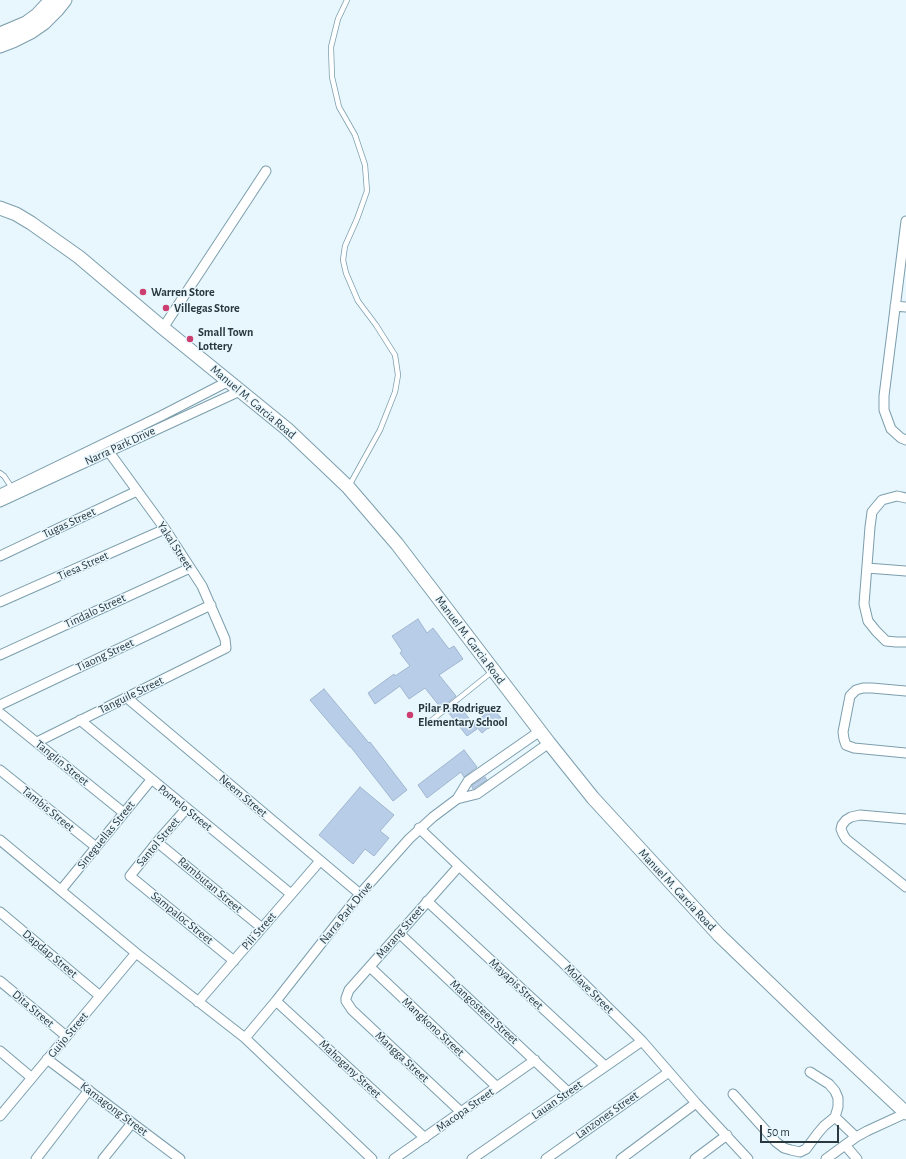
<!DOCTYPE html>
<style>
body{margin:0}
#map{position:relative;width:906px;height:1159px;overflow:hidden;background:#e8f7fd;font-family:"Alegreya Sans",sans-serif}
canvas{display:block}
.scale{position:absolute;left:760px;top:1125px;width:79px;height:18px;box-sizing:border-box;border:2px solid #2a393f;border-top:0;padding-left:5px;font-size:12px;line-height:14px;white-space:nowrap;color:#2a393f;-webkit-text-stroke:3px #e8f7fd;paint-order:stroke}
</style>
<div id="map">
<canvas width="906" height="1159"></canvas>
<div class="scale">50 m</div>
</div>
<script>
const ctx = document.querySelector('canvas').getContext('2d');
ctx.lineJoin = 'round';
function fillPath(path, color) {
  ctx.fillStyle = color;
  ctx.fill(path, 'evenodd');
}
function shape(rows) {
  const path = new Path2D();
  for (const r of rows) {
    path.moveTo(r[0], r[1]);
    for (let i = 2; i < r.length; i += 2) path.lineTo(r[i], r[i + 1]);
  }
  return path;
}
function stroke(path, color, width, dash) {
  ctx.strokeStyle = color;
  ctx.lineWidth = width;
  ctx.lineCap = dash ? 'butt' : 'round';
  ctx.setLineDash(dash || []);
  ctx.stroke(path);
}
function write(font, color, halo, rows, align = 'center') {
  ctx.font = font + ' "Alegreya Sans",sans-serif';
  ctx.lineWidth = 3;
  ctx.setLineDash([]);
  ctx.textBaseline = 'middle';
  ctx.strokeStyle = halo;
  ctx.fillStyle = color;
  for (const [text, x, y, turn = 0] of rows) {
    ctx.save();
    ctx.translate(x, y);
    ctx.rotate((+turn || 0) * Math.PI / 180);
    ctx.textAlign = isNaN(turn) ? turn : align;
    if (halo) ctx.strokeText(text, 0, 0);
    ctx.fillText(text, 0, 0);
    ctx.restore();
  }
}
const building = shape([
 [418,619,427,633,433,628,449,649,454,646,463,659,439,675,456,696,441,708,425,688,409,699,400,686,375,704,368,693,394,674,395,676,410,666,400,653,402,651,392,636,418,619],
 [324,689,369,743,370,742,407,790,393,801,350,746,350,747,310,700,324,689],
 [458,704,477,729,467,736,448,712,458,704],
 [492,708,501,718,488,729,488,728,482,733,474,724,492,708],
 [464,750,477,767,464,777,461,772,427,798,418,785,464,750],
 [485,777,487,780,473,789,472,787,472,785,485,777],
 [360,787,394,815,380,831,389,838,374,856,365,849,353,864,319,835,360,787]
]);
fillPath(building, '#b8cde7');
stroke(building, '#a0b5cf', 1);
const lane = shape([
 [347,0,338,19,331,47,332,77,339,107,355,135,365,165,367,191,357,219,345,246,343,260,346,273,358,301,376,325,395,355,398,375,395,392,380,430,349,486],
 [0,473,4,476,12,488],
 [432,720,493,671]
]);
const street = shape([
 [906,221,884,396,884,410,891,429,901,438,906,440],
 [895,306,906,307],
 [163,328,266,171],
 [0,494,161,416,229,381],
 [906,498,897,496,882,500,872,512,870,527,864,604,868,621,876,631,886,641,896,642,906,642],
 [0,502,240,391],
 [0,556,137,491],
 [867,568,906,571],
 [0,602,165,529],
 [0,655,190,568],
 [906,691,872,688,863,688,856,690,850,696,843,732,844,739,846,745,854,748,906,753],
 [126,697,360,894],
 [0,705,211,605],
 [0,713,124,813],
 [80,720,291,894],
 [37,742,226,648,225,639,202,586,165,529,109,452],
 [0,770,96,847],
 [457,799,477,794,549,743],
 [187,808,157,842,130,876,234,961],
 [906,819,860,815,851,817,846,820,842,825,841,829,843,834,846,839,906,887],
 [419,828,459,866,563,963,642,1041,696,1103,748,1159],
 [0,840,136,953,245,1038,372,1159],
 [157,842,262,928],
 [459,866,349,990,346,998,346,1001,352,1010,461,1112],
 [61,890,151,780],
 [427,901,605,1066],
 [0,912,100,996],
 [399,933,568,1092],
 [370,967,497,1087],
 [0,981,66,1036],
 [276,1001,425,1138],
 [198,1002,320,861],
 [245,1038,276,1001,360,894,409,839,433,817,457,799,468,781,540,731],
 [0,1051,32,1078],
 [47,1059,180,1159],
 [733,1094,776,1142,784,1148,791,1150,800,1152,806,1149,818,1133,824,1126,835,1117,838,1107,838,1098,835,1091,829,1084,810,1072],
 [0,1116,136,953],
 [835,1117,856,1137],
 [845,1145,857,1159],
 [36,1159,89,1090],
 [103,1159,132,1123],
 [394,1159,535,1060],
 [472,1159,642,1041],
 [546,1159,669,1072],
 [621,1159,696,1103],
 [695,1159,727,1135],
 [826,1159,856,1137,867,1131,906,1113]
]);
const secondary = shape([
 [0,34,26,23,37,15,51,0],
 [0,46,13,41,31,32,44,23,57,10,65,0],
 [0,208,16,214,31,223,79,257,163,328,287,429,348,487,397,544,549,743,593,798,719,935,829,1041,906,1113]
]);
stroke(lane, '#7c9ead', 6);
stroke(street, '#7c9ead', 11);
stroke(secondary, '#7c9ead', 15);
stroke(lane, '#fff', 4.5);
stroke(street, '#fff', 9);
stroke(secondary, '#fff', 13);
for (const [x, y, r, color] of [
 [143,292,4,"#cb3e6f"],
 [166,308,4,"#cb3e6f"],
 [190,339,4,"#cb3e6f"],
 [410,715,4,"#cb3e6f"]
]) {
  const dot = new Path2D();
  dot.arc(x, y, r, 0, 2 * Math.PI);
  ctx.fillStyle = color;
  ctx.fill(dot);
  stroke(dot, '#e8f7fd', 1.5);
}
write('bold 12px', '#2a393f', '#e8f7fd', [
 ["Warren Store",151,292],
 ["Villegas Store",174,308],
 ["Small Town",198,332],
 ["Lottery",198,346],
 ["Pilar P. Rodriguez",418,708],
 ["Elementary School",418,722]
], 'left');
write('12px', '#2a393f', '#e8f7fd', [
 ["Manuel M. Garcia Road",253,402,40],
 ["Narra Park Drive",120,446,-25],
 ["Tugas Street",69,523,-25],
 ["Yakal Street",175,546,57],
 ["Tiesa Street",83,566,-24],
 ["Tindalo Street",95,611,-25],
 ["Manuel M. Garcia Road",470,640,53],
 ["Tiaong Street",105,655,-25],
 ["Tanguile Street",131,695,-26],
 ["Tanglin Street",62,763,39],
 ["Neem Street",243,796,40],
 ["Pomelo Street",185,808,39],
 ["Tambis Street",48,809,39],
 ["Sineguellas Street",106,835,-51],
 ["Santol Street",158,842,-50],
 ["Rambutan Street",210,885,40],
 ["Manuel M. Garcia Road",677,890,47],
 ["Narra Park Drive",346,913,-51],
 ["Sampaloc Street",182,918,39],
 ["Pili Street",259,931,-49],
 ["Marang Street",400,932,-49],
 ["Dapdap Street",50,954,40],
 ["Mayapis Street",516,984,43],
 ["Molave Street",589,989,45],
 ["Dita Street",33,1009,40],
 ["Mangosteen Street",484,1012,43],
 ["Mangkono Street",433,1027,43],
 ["Guijo Street",68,1035,-50],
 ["Mangga Street",402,1057,43],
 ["Mahogany Street",350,1069,43],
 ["Lauan Street",557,1100,-35],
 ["Kamagong Street",114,1109,37],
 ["Macopa Street",465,1110,-35],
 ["Lanzones Street",607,1115,-35]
]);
</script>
